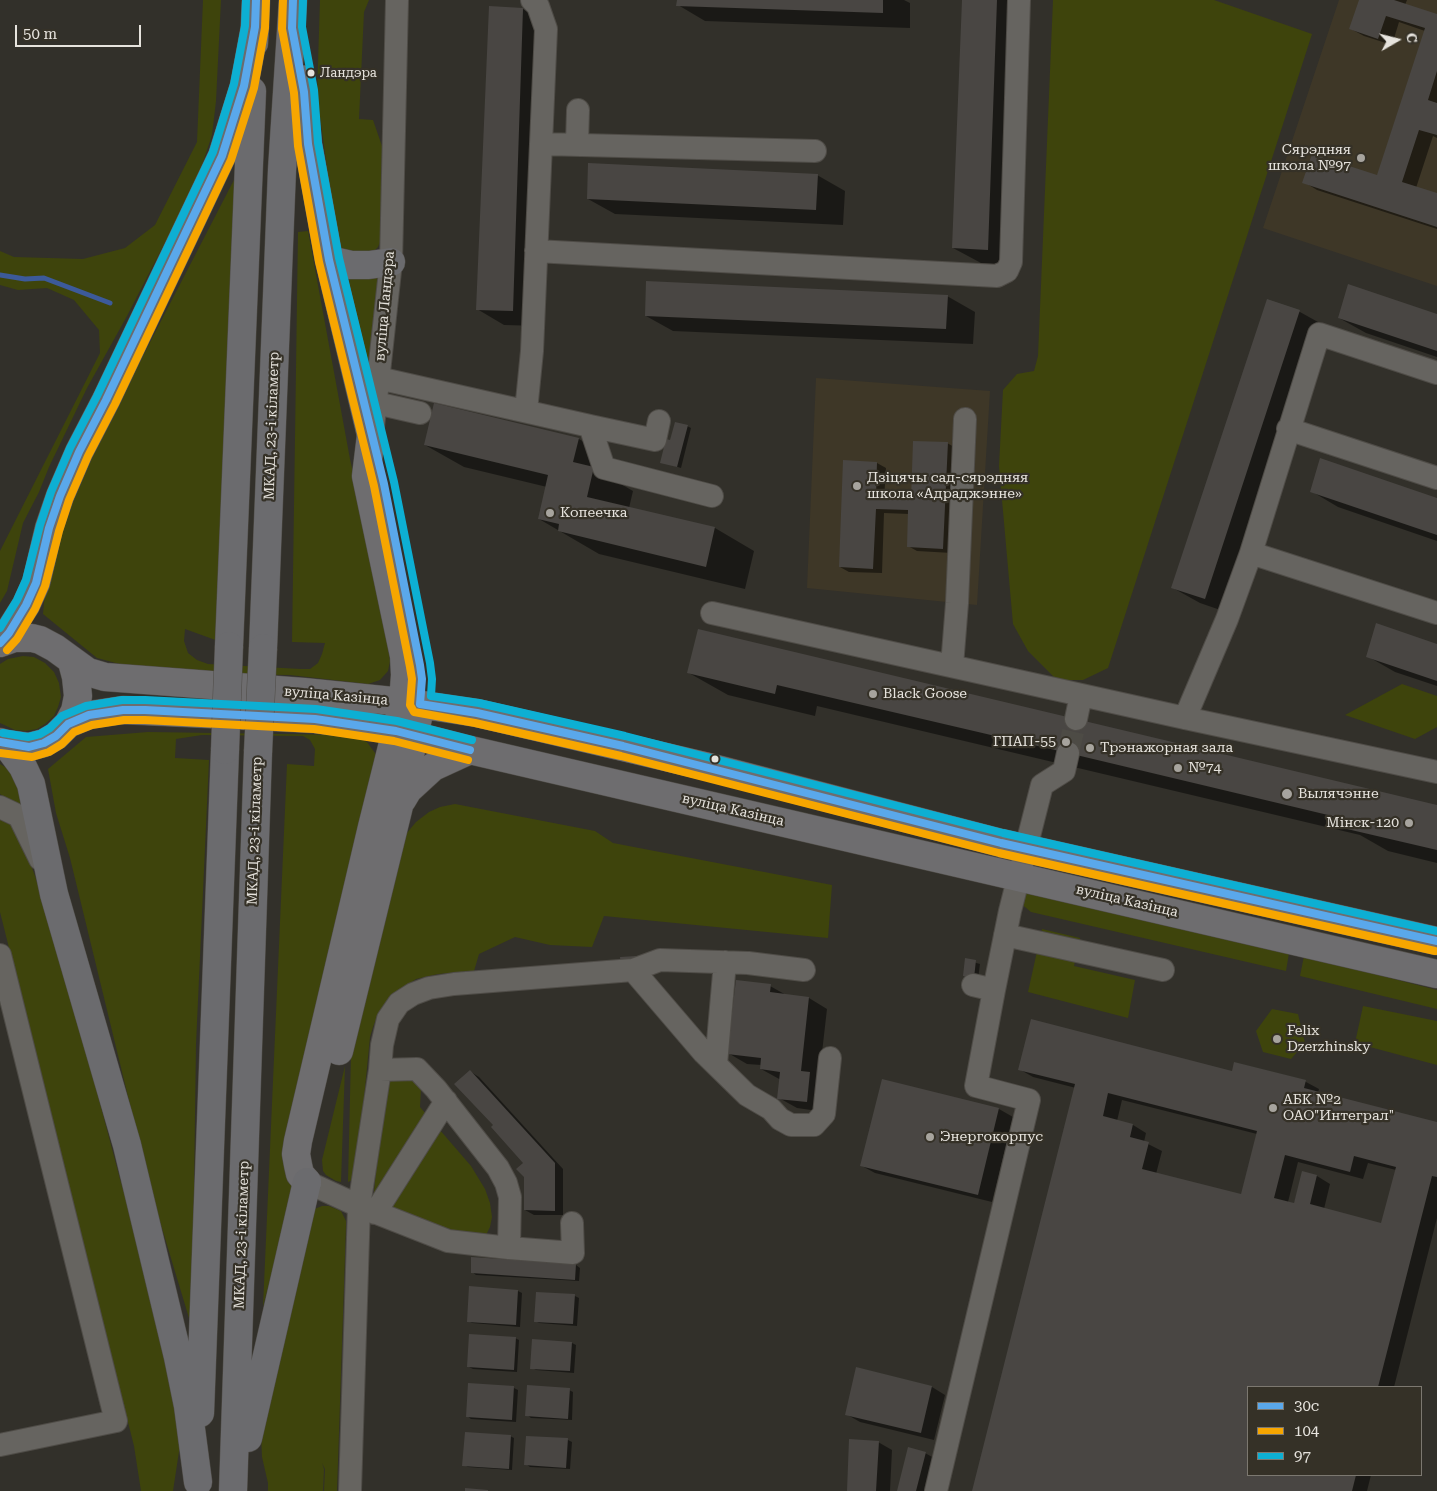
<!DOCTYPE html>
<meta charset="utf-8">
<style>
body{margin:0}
#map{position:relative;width:1437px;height:1491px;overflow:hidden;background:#32302a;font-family:"Roboto Serif",serif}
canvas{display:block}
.legend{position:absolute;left:1247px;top:1386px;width:175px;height:90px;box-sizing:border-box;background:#353127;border:1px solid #7c7870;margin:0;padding:6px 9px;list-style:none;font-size:15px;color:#e6e3dd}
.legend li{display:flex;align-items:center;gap:10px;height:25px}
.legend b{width:25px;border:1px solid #7c7870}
.north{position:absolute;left:1372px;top:15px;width:50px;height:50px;-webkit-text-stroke:4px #353127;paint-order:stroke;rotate:82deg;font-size:14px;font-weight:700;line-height:20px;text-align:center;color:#e6e3dd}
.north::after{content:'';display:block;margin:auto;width:18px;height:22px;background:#e6e3dd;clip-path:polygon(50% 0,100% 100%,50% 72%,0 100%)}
.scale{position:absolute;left:15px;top:25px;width:126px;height:22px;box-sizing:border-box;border:2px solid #e6e3dd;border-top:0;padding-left:6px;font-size:15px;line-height:18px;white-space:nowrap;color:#e6e3dd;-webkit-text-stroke:4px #353127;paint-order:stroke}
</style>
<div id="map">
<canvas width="1437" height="1491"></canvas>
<ul class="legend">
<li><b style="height:6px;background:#5aa8eb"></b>30с</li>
<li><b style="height:6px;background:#f7a600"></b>104</li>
<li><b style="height:6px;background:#0dafd3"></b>97</li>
</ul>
<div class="north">С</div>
<div class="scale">50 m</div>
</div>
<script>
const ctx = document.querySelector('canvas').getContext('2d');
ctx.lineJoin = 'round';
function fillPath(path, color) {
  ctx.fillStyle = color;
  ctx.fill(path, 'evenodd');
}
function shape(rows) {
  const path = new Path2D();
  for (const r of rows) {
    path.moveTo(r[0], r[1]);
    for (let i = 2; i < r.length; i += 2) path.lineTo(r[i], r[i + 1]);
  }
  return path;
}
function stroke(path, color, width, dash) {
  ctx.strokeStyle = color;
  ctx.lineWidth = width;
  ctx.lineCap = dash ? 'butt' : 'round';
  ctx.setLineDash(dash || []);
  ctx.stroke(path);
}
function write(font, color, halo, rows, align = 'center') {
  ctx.font = font + ' "Roboto Serif",serif';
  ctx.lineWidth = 4.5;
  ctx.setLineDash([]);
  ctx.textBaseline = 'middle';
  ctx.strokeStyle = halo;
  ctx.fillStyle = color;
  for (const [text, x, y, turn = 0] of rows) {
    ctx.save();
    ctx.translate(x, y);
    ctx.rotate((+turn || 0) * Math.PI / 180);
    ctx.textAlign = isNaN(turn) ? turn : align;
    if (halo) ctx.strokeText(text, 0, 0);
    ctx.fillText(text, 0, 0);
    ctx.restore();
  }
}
fillPath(shape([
 [1339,0,1437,0,1437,286,1263,228],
 [816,378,990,391,977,605,807,588]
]), '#3e3727');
fillPath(shape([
 [203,0,221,0,216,101,212,135,202,165,191,192,127,316,87,388,49,467,39,492,23,523,7,591,0,603,0,551,100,353,99,330,74,300,47,288,18,290,0,285,0,251,14,257,83,259,125,248,155,225,197,142],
 [320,0,369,0,364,12,359,119,373,120,382,146,381,240,378,247,373,252,355,257,340,247,336,233,317,95],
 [1053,0,1214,0,1312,34,1108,668,1083,680,1057,680,1028,651,1013,624,999,466,1003,390,1017,374,1034,371,1038,356],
 [236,176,221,642,185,629,184,641,188,653,197,660,208,664,301,669,310,669,318,663,322,654,325,643,292,642,298,232,308,231,350,459,390,639,387,641,390,661,388,671,380,680,368,684,290,675,154,673,97,658,43,614,46,581,71,505,100,439],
 [343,271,381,274,370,369,362,367],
 [23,656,34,657,45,663,54,672,59,683,61,697,58,707,54,716,45,724,37,729,26,731,15,730,0,723,0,664,8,659],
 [1402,684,1437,696,1437,727,1415,739,1345,715],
 [148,732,349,735,367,742,375,753,378,768,295,1180,263,1307,287,764,314,766,315,749,310,740,303,736,202,735,176,739,175,758,209,760,196,1044,192,1328,152,1195,70,858,56,813,48,769,86,737],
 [0,764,10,770,35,819,0,794],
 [455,804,595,831,613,843,832,885,828,938,604,916,592,947,550,945,515,937,479,954,474,971,438,974,416,979,391,996,378,1014,373,1027,370,1037,357,1170,352,1180,348,1182,351,1054,406,834,416,822,429,812,440,807],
 [0,818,8,822,19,833,35,876,74,1005,120,1179,163,1322,180,1445,173,1491,141,1491,134,1446,0,912],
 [1023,889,1289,953,1286,971,1031,912,1019,902],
 [1042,929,1080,938,1074,966,1135,980,1128,1018,1028,992],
 [1304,956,1437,990,1437,1009,1300,976],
 [1363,1006,1437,1021,1437,1065,1355,1043],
 [1272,1009,1298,1014,1305,1043,1291,1059,1263,1052,1256,1031],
 [345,1066,341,1182,336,1181,326,1175,323,1171,322,1160],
 [394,1079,412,1079,421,1089,420,1107,471,1166,485,1189,490,1203,492,1217,490,1227,486,1235,468,1238,377,1201,374,1192,383,1095,387,1083],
 [322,1206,329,1206,341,1211,346,1221,346,1226,337,1491,324,1491,325,1469,322,1463,324,1469,323,1491,268,1491,268,1483,262,1457,261,1433,312,1210]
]), '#3e440c');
fillPath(shape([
 [678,0,904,0,910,3,910,28,705,21,678,5],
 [963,0,1025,0,1015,265,981,263,953,248],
 [1360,0,1407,0,1405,5,1437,15,1437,138,1433,136,1416,188,1437,195,1437,229,1317,190,1304,182,1377,177,1425,31,1399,22,1392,45,1364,36,1351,29],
 [523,9,550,25,540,326,504,325,477,309],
 [817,175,845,191,843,225,615,214,588,199],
 [947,296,975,312,973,344,673,331,646,316],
 [1267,301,1300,312,1327,327,1232,614,1200,603,1173,588],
 [1437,315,1437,357,1366,333,1339,318],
 [687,426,691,428,681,468,662,462,671,442],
 [579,439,618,462,614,480,633,491,629,508,715,528,754,551,745,589,599,554,539,519,547,487,464,467,425,445],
 [947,443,956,448,952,553,917,551,908,546,909,514,884,513,882,573,849,572,840,567,877,463,886,468,884,500,912,501],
 [1311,491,1437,499,1437,541,1338,507],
 [699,631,1437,806,1437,863,1388,851,1360,835,817,706,815,716,728,695,689,673],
 [1437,646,1437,686,1395,672,1367,656],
 [966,960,980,964,978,979,968,978],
 [770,986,788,996,809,998,827,1009,819,1079,825,1112,797,1108,779,1098,781,1080,761,1069,761,1065,747,1064,728,1053],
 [1235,1064,1306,1082,1319,1089,1318,1093,1437,1123,1437,1218,1394,1387,1248,1387,1248,1475,1371,1475,1367,1491,973,1491,1076,1088,1033,1077,1019,1069,1233,1072],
 [1122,1100,1257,1134,1241,1196,1156,1174,1162,1151,1144,1142,1146,1133,1133,1125,1117,1121],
 [1298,1162,1363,1179,1368,1163,1396,1170,1382,1224,1324,1209,1330,1184,1317,1176,1303,1172,1294,1204,1288,1202],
 [471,1072,479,1077,563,1169,563,1215,534,1215,525,1210,524,1163,495,1125],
 [883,1080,999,1109,1013,1117,992,1202,875,1173,862,1166],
 [576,1265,580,1268,579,1281,476,1275,472,1272],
 [470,1288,518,1291,522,1293,520,1327,472,1323,468,1321],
 [575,1296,579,1298,577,1326,539,1323,535,1321],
 [515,1338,519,1340,517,1372,473,1369,469,1367],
 [572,1343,576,1345,574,1373,536,1370,532,1368],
 [932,1387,945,1395,934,1440,860,1422,846,1414],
 [514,1388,518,1390,516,1422,471,1419,467,1416],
 [569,1390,573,1392,572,1420,531,1418,527,1415],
 [510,1436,514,1438,512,1470,468,1467,464,1465],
 [527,1437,568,1440,572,1442,570,1469,530,1467,526,1464],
 [878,1442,892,1450,890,1491,848,1491],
 [925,1453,934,1458,926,1491,899,1491]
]), '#0007');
stroke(shape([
 [0,275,25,279,44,278,110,303]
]), '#3c5a9a', 5);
fillPath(shape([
 [677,0,883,0,883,13,676,6],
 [962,0,997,0,988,250,952,248],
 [1359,0,1394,0,1437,14,1437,71,1428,100,1437,103,1437,135,1419,130,1402,182,1437,193,1437,227,1302,183,1312,154,1377,175,1425,28,1386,16,1378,39,1349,29],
 [489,6,523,8,513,311,476,310],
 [588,163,818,174,816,210,587,199],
 [646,281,948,295,946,329,645,316],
 [1348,284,1437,314,1437,351,1338,318],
 [1267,299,1300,310,1205,599,1171,588],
 [434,403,579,438,573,462,594,467,587,497,715,527,706,567,558,531,559,524,538,519,548,475,424,445],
 [675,422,688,425,677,467,660,463,666,439,670,440],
 [913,441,948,442,943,549,907,547,908,510,876,509,873,569,839,567,843,460,877,462,876,498,911,499],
 [1320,458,1437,498,1437,535,1310,492],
 [1376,623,1437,644,1437,681,1366,657],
 [698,629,1437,805,1437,850,1347,829,1349,820,1068,753,777,685,775,694,687,673],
 [636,956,637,967,621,968,620,957],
 [965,958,976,960,974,978,963,976],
 [736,980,771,984,770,992,809,997,801,1071,810,1072,807,1102,777,1099,780,1072,760,1069,761,1058,727,1054],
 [1031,1019,1232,1071,1234,1062,1306,1080,1304,1088,1437,1122,1437,1177,1432,1176,1378,1387,1248,1387,1248,1475,1356,1475,1352,1491,972,1491,1075,1084,1018,1070],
 [1108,1093,1257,1131,1241,1194,1142,1169,1149,1142,1130,1137,1133,1124,1103,1116],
 [1285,1155,1350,1172,1354,1156,1396,1167,1381,1223,1310,1204,1317,1175,1302,1171,1294,1203,1274,1198],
 [470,1070,555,1163,555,1211,524,1210,524,1177,516,1169,523,1163,491,1127,493,1125,454,1084],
 [882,1079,999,1108,978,1195,860,1166],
 [471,1257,576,1264,575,1280,471,1273],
 [469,1286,518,1290,516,1325,467,1322],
 [536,1292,575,1294,573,1324,534,1322],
 [469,1334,516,1337,514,1370,467,1367],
 [532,1339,572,1342,570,1371,530,1369],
 [856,1367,932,1386,921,1433,845,1415],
 [468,1383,514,1386,512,1420,466,1417],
 [527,1385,570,1388,568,1419,525,1416],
 [465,1432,511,1435,509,1469,462,1466],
 [526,1436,568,1438,566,1468,524,1465],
 [849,1439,879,1441,876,1491,847,1491],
 [908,1447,926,1452,916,1491,897,1491],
 [465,1488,488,1490,488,1491,465,1491]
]), '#494643');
stroke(shape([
 [1068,753,1076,719]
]), '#4d4b45', 22, [22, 11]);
const minor = shape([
 [542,144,815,151],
 [577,144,578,110],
 [536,251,997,276,1007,271,1011,262,1019,0],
 [378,378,590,426,604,468,712,496],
 [376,403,420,413],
 [526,411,532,351,546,29,538,6,532,0],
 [590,426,655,440,659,421],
 [373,427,391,262,397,0],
 [1288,429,1437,478],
 [1251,553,1437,613],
 [712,613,1185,718,1437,772],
 [952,666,957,603,965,419],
 [1185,718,1227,619,1251,553,1319,334,1437,373],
 [1076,719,1081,695],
 [0,807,19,816,40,859],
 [1005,935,1163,970],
 [0,955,116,1421,0,1445],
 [633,970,704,1053,747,1095,771,1109,780,1119,791,1125,814,1125,824,1114,830,1058],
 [973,985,994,990,1010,911,1042,785,1064,771,1068,753],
 [716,1064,725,962],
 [307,1182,359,1206,380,1070,382,1045,388,1019,399,1003,413,994,429,988,454,984,633,970,660,960,748,963,804,970],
 [375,1213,446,1101],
 [509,1248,573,1253,572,1223],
 [350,1491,359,1206,448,1241,509,1248,510,1197,506,1183,498,1168,436,1089,417,1069,380,1070],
 [936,1491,1029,1100,976,1086,994,990]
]);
const major = shape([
 [0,643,14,638,32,638,40,640,55,648,88,672,105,677,304,692,403,702,477,713,713,768,1001,843,1437,941],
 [68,724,75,711,78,696,76,677,72,662],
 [0,742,6,744,29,747,44,743,56,736,68,724,89,715,123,710,315,719,347,723,396,731,470,750,1437,974],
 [402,800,408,790,433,767,470,750],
 [339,1051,399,806,418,718],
 [307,1182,300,1174,298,1165,296,1154,298,1141,372,827,396,731,403,702,405,675,404,656,366,476,371,435]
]);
const highway = shape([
 [254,43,256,0],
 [301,79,308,144,329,260,371,435],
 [329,260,351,265,369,265,391,262],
 [3,641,26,605,36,583,49,528,60,496,79,452,106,400,222,156,244,86,255,27],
 [229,646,252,91],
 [263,648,282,170,293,0],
 [6,744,23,767,31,784,54,894,127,1145,178,1357,188,1406,198,1482],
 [200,1413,225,750],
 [248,1438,307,1182],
 [233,1491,258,752]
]);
stroke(minor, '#4f4c47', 24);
stroke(major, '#4f4c47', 29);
stroke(highway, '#4f4c47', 29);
stroke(minor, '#666460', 22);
stroke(major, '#6e6d6f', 28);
stroke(highway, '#6b6b6e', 28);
const highwayBridge = shape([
 [225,750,229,646],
 [258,752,263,648]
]);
stroke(highwayBridge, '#4f4c47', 29, []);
stroke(highwayBridge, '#6b6b6e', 28);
stroke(shape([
 [293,0,292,28,304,92,308,144,329,260,384,484,420,665,422,679,420,704,477,713,623,746,1001,843,1437,941],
 [0,643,9,633,26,605,36,583,49,528,60,496,79,452,106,400,222,156,244,86,255,27,256,0],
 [0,742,29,747,44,743,56,736,68,724,89,715,123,710,145,710,315,719,396,731,470,750]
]), '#5aa8eb', 8);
stroke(shape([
 [283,0,282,29,294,93,298,146,319,262,374,486,410,667,412,679,410,705,414,712,475,723,621,756,999,853,1435,951],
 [7,650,17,639,35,609,45,586,59,531,69,500,88,456,115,404,231,160,254,88,265,28,266,0],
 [0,753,32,757,49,752,62,744,74,732,92,725,124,720,145,720,314,729,394,741,468,760]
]), '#f7a600', 8);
stroke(shape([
 [303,0,302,27,314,90,318,143,339,258,394,482,430,663,432,679,431,696,479,703,625,736,1003,833,1437,931],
 [0,628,17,600,26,580,40,525,51,492,70,448,97,396,213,152,234,84,245,26,246,0],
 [3,733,28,737,40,734,50,728,62,716,86,706,122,700,145,700,316,709,397,721,472,740]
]), '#0dafd3', 8);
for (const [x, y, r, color] of [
 [311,73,4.5,"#e6e3dd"],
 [1361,158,5,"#a7a49e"],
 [857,486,5,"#a7a49e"],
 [550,513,5,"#a7a49e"],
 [873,694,5,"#a7a49e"],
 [1066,742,5,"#a7a49e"],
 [1090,748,5,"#a7a49e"],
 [715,759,4.5,"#e6e3dd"],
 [1178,768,5,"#a7a49e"],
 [1287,794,6,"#a7a49e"],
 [1409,823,5,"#a7a49e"],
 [1277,1039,5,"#a7a49e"],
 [1273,1108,5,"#a7a49e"],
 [930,1137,5,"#a7a49e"]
]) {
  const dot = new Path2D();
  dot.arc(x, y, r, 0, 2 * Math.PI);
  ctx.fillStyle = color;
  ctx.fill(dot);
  stroke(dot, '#353127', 2);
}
write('13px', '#e6e3dd', '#353127', [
 ["Ландэра",320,73]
], 'left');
write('14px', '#e6e3dd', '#353127', [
 ["Сярэдняя",1351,150,"right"],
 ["школа №97",1351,166,"right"],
 ["Дзіцячы сад-сярэдняя",867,478],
 ["школа «Адраджэнне»",867,494],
 ["Копеечка",560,513],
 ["Black Goose",883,694],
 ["ГПАП-55",1056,742,"right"],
 ["Трэнажорная зала",1100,748],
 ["№74",1188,768],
 ["Вылячэнне",1298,794],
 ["Мінск-120",1399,823,"right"],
 ["Felix",1287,1031],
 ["Dzerzhinsky",1287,1047],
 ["АБК №2",1283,1100],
 ["ОАО\"Интеграл\"",1283,1116],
 ["Энергокорпус",940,1137]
], 'left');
write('14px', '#e6e3dd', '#353127', [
 ["вуліца Ландэра",385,306,-85],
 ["МКАД, 23-і кіламетр",272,426,-88],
 ["вуліца Казінца",336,696,5],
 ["вуліца Казінца",733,810,13],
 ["МКАД, 23-і кіламетр",255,831,-88],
 ["вуліца Казінца",1127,901,13],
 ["МКАД, 23-і кіламетр",242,1235,-88]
]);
</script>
